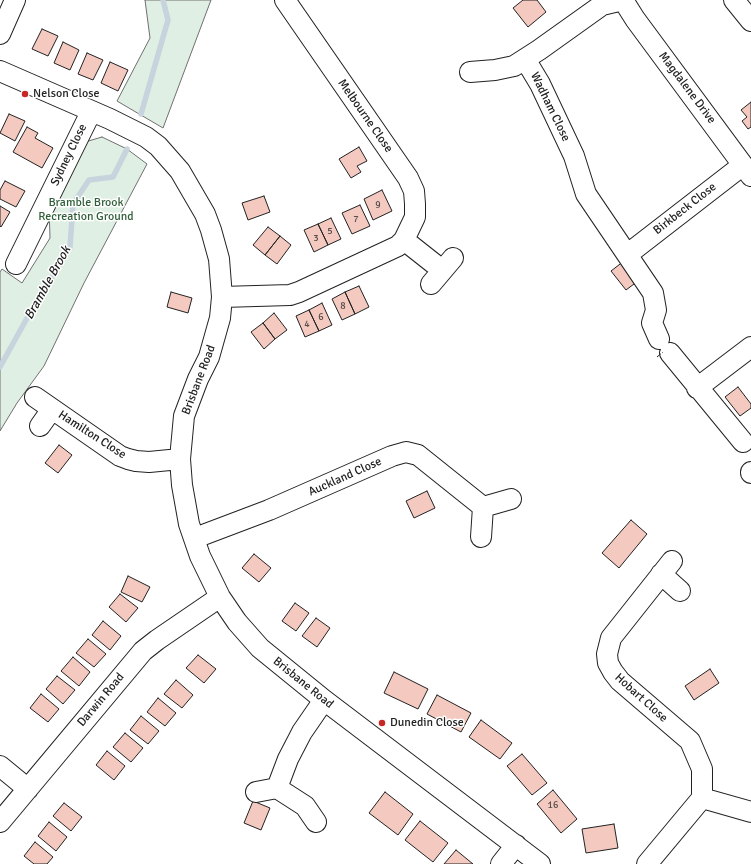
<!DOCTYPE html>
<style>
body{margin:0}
canvas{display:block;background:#fff}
</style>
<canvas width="751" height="864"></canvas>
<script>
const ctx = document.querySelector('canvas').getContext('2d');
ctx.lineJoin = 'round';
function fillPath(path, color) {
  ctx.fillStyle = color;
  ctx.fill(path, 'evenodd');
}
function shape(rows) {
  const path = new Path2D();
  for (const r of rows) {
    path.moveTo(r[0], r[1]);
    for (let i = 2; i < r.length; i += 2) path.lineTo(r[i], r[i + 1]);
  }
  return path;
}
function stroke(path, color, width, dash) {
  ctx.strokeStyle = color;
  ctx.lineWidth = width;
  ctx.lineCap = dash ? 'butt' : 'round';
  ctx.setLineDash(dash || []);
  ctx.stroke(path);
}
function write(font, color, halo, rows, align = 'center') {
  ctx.font = font + ' Signika,sans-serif';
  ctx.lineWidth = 3;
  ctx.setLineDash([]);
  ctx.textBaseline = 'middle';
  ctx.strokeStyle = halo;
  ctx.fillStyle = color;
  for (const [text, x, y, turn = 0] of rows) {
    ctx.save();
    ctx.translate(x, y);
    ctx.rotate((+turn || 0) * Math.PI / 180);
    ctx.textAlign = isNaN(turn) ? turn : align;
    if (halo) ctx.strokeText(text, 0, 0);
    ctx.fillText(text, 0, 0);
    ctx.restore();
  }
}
const green = shape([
 [145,0,211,0,163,128,117,101,150,38,145,0],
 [102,137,127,149,147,164,84,283,44,366,17,403,0,431,0,272,2,269,22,283,50,238,49,207,85,142,102,137]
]);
fillPath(green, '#e0efe3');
stroke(green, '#6f6f6f', 1);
stroke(shape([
 [141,114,168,20,163,0],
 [0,367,26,320,70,247,73,204,89,180,113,177,127,149]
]), '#c7d3dd', 5.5);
const building = shape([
 [523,0,537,0,546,12,528,27,513,8,523,0],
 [42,29,58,36,48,56,32,49,42,29],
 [63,42,79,50,70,70,54,63,63,42],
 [87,53,103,60,93,80,78,74,87,53],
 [110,62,128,70,118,91,101,83,110,62],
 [751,102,751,127,748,129,742,121,747,117,741,110,751,102],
 [9,114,25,121,15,141,0,133,9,114],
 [27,127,38,133,35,138,53,148,42,168,13,152,27,127],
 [359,147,367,161,357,166,361,172,351,178,339,159,359,147],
 [5,181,25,191,16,207,0,199,0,190,5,181],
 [382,190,392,211,373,220,364,199,382,190],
 [264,196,270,212,248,220,242,203,264,196],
 [360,205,370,226,352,234,342,213,360,205],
 [0,206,10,212,1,227,0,226,0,206],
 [331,218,341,239,328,245,318,224,331,218],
 [318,224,328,245,314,252,304,230,318,224],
 [268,227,280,236,265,255,253,245,268,227],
 [280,236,291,245,277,264,265,255,280,236],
 [624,261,638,281,626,290,611,271,624,261],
 [359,286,369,307,355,314,345,292,359,286],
 [171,292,192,298,188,313,167,307,171,292],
 [345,292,355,314,342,320,332,299,345,292],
 [322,303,332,325,319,331,309,310,322,303],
 [309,310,319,331,305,337,296,316,309,310],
 [274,313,287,330,275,339,263,323,274,313],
 [263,323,275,339,264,349,251,332,263,323],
 [738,387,751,404,751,408,740,416,725,397,738,387],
 [59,445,72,455,58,473,45,463,59,445],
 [427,491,435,508,414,518,406,501,427,491],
 [631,520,647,534,619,568,602,553,631,520],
 [254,554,271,568,259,582,242,568,254,554],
 [128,576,150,587,142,602,121,592,128,576],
 [120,594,138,608,126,622,109,607,120,594],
 [295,603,309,613,296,631,282,621,295,603],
 [316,618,330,628,317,647,302,636,316,618],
 [103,621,121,636,110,650,92,635,103,621],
 [88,639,106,654,94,667,76,653,88,639],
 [198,655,216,669,204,683,186,668,198,655],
 [73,657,90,672,79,686,61,671,73,657],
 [710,669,719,683,694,700,685,686,710,669],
 [394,672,428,689,418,709,384,693,394,672],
 [57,676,75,690,63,704,46,689,57,676],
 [176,680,193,695,182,708,164,694,176,680],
 [41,694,59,709,48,722,30,708,41,694],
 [437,695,471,713,461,732,427,714,437,695],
 [158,698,176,713,165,726,147,712,158,698],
 [141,716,159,731,148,744,130,730,141,716],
 [481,720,512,743,500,759,469,737,481,720],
 [125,733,143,748,131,762,113,747,125,733],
 [107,751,125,766,114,780,96,765,107,751],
 [522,754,547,783,532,795,507,766,522,754],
 [553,790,577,819,561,833,537,804,553,790],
 [385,792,413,814,398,835,369,813,385,792],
 [253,801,270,808,261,830,244,823,253,801],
 [64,803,82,817,71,831,53,816,64,803],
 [420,821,448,843,433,862,405,840,420,821],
 [49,822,67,837,56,851,38,836,49,822],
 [614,824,618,848,586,853,582,829,614,824],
 [35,842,53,857,47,864,34,864,24,856,35,842],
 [456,850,473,864,444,864,456,850]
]);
fillPath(building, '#f3c9c0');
stroke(building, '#222', 1);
const minor = shape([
 [623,0,635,19,751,176],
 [734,0,751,21],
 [0,34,15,0],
 [525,59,540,84,574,156,586,194,653,293,656,310,652,323,659,339],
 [0,71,110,119,146,137,158,146,180,171,205,214,211,230,219,259,222,297,220,318,209,357,198,379,184,416,180,459,182,485,189,524,200,556,220,597,237,622,260,648,324,700,540,864],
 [470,72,495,70,514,66,539,50,602,5,623,0],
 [404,240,442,270],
 [628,254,743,165],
 [16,264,91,112],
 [431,284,453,258],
 [222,297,290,295,299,292,398,246,404,240,415,217,415,204,414,191,408,178,285,0],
 [670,353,743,442],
 [697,388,751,347],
 [35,397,120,456,128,459,136,461,149,462,180,459],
 [40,426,52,409],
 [751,472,751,473],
 [483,507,511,499],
 [195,538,269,510,392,456,406,452,418,455,483,507,481,537],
 [661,574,680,591],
 [0,766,28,789],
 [277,788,288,759,302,732,324,700],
 [256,792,277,788,305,806,316,822],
 [702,798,751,812],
 [0,822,143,651,157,640,220,597],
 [501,864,516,845],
 [647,864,702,798,702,769,690,741,620,681,613,672,608,663,607,654,611,638,672,561]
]);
stroke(minor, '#222', 22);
stroke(minor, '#fff', 20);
stroke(shape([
 [657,357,663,352]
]), '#222', 1, [5, 2]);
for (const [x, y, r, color] of [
 [25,94,4,"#c62828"],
 [382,723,4,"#c62828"]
]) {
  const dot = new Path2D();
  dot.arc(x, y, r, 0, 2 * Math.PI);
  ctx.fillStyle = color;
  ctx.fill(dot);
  stroke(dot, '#fff', 1.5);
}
write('10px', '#564c4a', null, [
 ["9",378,205],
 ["7",356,219],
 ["5",330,231],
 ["3",316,238],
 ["8",343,306],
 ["6",321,317],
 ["4",307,324],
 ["16",553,805]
]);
write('12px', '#222', '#fff', [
 ["Magdalene Drive",687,88,53],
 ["Wadham Close",550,107,64],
 ["Melbourne Close",365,116,55],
 ["Sydney Close",69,155,-64],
 ["Birkbeck Close",685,209,-38],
 ["Brisbane Road",199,380,-69],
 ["Hamilton Close",92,435,33],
 ["Auckland Close",345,477,-24],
 ["Brisbane Road",303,683,39],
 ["Hobart Close",641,698,42],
 ["Darwin Road",101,700,-50]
]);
write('12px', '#222', '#fff', [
 ["Nelson Close",33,94],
 ["Dunedin Close",390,723]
], 'left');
write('12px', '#2f5e38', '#fff', [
 ["Bramble Brook",86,203],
 ["Recreation Ground",86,217]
]);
write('italic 13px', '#222', '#fff', [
 ["Bramble Brook",48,283,-61]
]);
</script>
